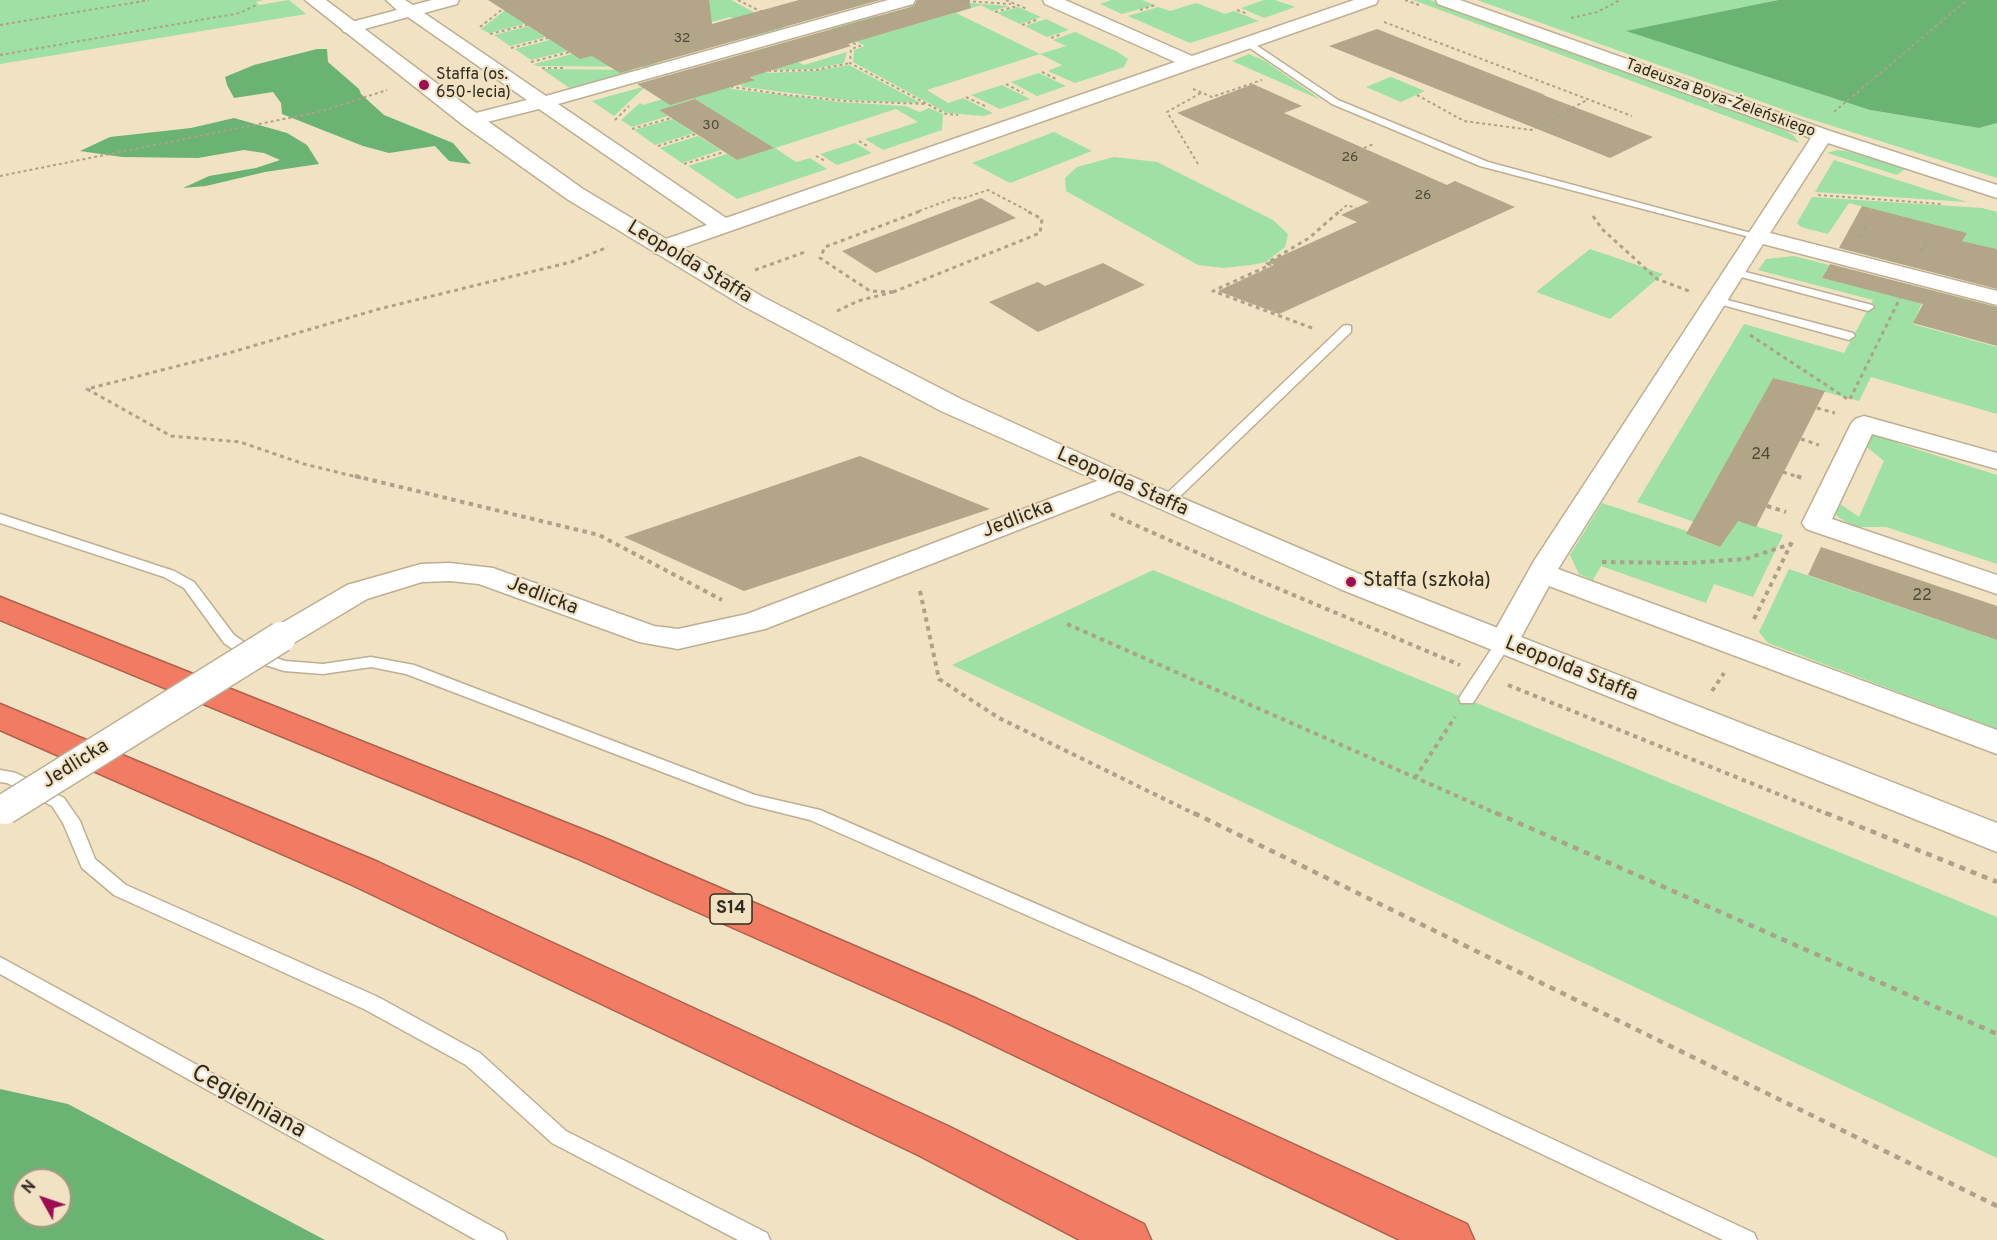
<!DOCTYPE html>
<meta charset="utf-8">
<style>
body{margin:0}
#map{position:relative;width:1997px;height:1240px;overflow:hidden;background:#f0e2c3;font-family:Overpass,sans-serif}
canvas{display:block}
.north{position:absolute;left:12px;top:1168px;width:60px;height:60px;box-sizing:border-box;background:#f0e2c3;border:2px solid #a49981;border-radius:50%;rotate:310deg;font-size:16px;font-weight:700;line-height:24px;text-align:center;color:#312b1f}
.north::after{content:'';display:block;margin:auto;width:21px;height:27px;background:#a00c52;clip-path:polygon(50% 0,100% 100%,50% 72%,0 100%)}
</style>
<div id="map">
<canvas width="1997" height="1240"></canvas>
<div class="north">N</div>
</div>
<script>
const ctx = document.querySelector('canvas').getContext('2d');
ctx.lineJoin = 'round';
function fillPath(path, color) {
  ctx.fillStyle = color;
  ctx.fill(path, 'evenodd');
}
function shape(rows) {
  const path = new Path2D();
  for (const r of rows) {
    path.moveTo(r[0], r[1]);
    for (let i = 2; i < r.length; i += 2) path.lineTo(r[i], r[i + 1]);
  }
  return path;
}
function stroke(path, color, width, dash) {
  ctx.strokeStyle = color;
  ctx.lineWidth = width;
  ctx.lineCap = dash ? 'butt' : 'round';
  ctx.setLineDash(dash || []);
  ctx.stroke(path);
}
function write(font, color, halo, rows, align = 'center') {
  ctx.font = font + ' Overpass,sans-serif';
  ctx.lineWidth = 4.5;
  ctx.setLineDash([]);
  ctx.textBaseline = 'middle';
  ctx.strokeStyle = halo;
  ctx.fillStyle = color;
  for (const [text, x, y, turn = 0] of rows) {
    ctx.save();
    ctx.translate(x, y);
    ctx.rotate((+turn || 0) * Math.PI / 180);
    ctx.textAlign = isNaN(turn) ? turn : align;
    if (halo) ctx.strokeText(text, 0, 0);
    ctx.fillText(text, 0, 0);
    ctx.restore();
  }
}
fillPath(shape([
 [0,0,264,0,256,2,259,5,289,0,306,14,0,64],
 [518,0,731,0,784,28,747,39,734,32,748,27,730,17,616,49,646,56,658,64,649,67,537,66,534,64,572,54,525,24,489,33,481,29],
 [928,0,1010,6,992,11,981,5,956,13,1040,54,1066,46,1053,40,1075,32,1116,51,1128,59,1124,67,1075,83,1048,71,1062,65,1040,54,927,90,948,103,963,98,993,113,984,116,947,113,853,62,854,50,865,46,831,28,875,15,883,19,861,26,879,35,954,13,915,10,906,6],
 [1111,0,1142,0,1154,5,1122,14,1100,4],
 [1264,0,1275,0,1295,7,1264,18,1241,8],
 [1413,0,1430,0,1780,128,1793,135,1799,143],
 [1477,0,1778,0,1627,31,1870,110,1979,128,1997,123,1997,178,1804,117],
 [1196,3,1225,14,1234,11,1259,21,1190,43,1128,16,1158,7,1170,11],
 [1018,7,1041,17,1020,24,997,13],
 [1046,19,1069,30,1047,37,1025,26],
 [529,26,546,37,510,46,494,35],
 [550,40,567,51,531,60,515,49],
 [847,52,844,63,814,69,773,70,798,62,804,65],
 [1249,54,1265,61,1321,100,1232,61],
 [743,59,768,73,813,71,849,65,921,103,846,100,744,87,740,85,755,79,742,72],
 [542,69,637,70,571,89],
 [702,73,732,89,840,102,905,106,920,112,929,108,943,114,942,130,883,150,865,139,918,122,896,109,775,148,796,162,810,158,827,169,737,199,688,166,727,154,737,160,773,148,695,99,659,110,668,116,632,127,621,120,640,103,643,105,706,86],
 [1039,73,1066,86,1037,96,1011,82],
 [1390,77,1391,77,1425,91,1401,102,1366,87],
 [1002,85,1030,99,1000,109,971,95],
 [646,86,614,116,592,101],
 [673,119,694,133,655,145,634,130],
 [1054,132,1092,151,1010,183,972,163],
 [698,136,721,150,682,163,660,148],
 [855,143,872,153,837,165,820,154],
 [1837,150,1851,152,1905,169,1897,175,1827,153],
 [1114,157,1157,162,1273,220,1288,234,1285,247,1266,262,1251,265,1223,268,1198,265,1066,191,1065,178,1077,167],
 [1834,160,1967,202,1815,192],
 [1812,197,1982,208,1997,212,1997,249,1962,241,1966,233,1849,203,1828,234,1801,227,1797,223],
 [1590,249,1640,266,1663,274,1610,319,1536,292],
 [1794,256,1829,265,1822,278,1922,303,1913,324,1997,347,1997,414,1871,377,1859,401,1773,378,1701,508,1783,535,1753,597,1714,584,1706,603,1601,566,1593,580,1579,574,1570,555,1602,503,1690,532,1688,535,1719,547,1729,534,1637,502,1744,324,1844,353,1873,300,1758,270,1766,259],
 [1878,434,1899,439,1897,443,1997,475,1997,564,1886,527,1855,527,1838,517,1833,510,1836,501,1859,517,1884,461,1862,443,1865,437],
 [1789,569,1997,640,1997,729,1768,643,1759,632],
 [1153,570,1997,917,1997,1158,952,665]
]), '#9fe0a4');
fillPath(shape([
 [1778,0,1997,0,1997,123,1979,128,1870,110,1626,31],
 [317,49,327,49,328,62,359,89,361,94,384,115,453,143,471,164,449,161,435,146,389,153,363,146,282,114,281,103,273,92,234,98,227,85,225,77,254,65],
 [234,118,287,133,307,145,319,164,265,172,206,186,183,188,209,176,256,168,280,160,264,153,244,150,198,158,122,157,80,151,110,137,191,128],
 [0,1089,68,1104,325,1240,0,1240],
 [24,1180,60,1180,60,1216,24,1216]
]), '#6bb373');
fillPath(shape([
 [488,0,709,0,712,24,799,0,880,0,620,73,592,56,580,59],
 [917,0,969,0,971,8,848,44,851,46,750,77,755,80,670,105,637,84,914,6],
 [1377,29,1545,95,1543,95,1653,137,1610,158,1329,46],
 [1253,84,1302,106,1284,113,1447,185,1455,181,1515,207,1279,314,1218,291,1274,265,1268,262,1357,222,1341,215,1369,202,1177,113],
 [695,99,774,148,737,160,659,110],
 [981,198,1016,218,876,273,842,251],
 [1862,206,1967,233,1962,241,1997,249,1997,289,1839,248],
 [1103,263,1145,285,1038,332,989,302,1038,282,1045,286],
 [1830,264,1997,307,1997,346,1913,323,1923,304,1822,278],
 [1773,378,1825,391,1756,527,1738,521,1720,547,1686,534],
 [860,456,990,509,744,591,624,537],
 [1821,547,1997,606,1997,640,1808,575]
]), '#b2a588');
const service = shape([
 [1247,39,1338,100,1488,162,1762,236,1757,239,1480,166,1332,104,1244,44,1243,42,1247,39],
 [1734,269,1872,305,1874,307,1868,311,1730,274,1730,270,1734,269],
 [1716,297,1853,333,1855,336,1849,340,1712,302,1712,298,1716,297],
 [1347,325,1351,326,1351,332,1171,505,1161,505,1159,502,1161,499,1343,326,1347,325],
 [0,514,174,571,194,582,234,635,257,651,285,661,323,664,371,657,414,665,755,795,820,810,1202,976,1754,1233,1757,1240,1723,1240,1188,986,810,820,746,804,406,674,371,667,323,674,284,671,247,659,224,643,184,588,164,577,0,523,0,514],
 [1503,638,1511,643,1473,703,1461,703,1459,699,1461,695,1498,639,1503,638],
 [0,770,16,773,64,798,80,821,95,859,126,885,378,997,480,1053,566,1131,767,1233,770,1240,738,1240,552,1143,466,1065,364,1009,114,895,82,868,63,823,52,806,7,783,0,782,0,770],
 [0,957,504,1233,507,1240,476,1240,0,974,0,957]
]);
const minor = shape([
 [386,0,405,0,413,5,432,0,459,0,457,4,424,13,546,96,888,0,915,0,913,4,558,104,726,218,1175,62,1045,4,1043,0,1065,0,1192,56,1354,0,1378,0,1376,4,662,255,654,253,651,248,654,243,707,225,539,109,471,126,464,124,461,120,464,116,527,100,408,17,350,33,344,32,341,28,344,24,397,10,386,0],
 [1436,0,1460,0,1830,131,1997,185,1997,198,1828,143,1770,233,1997,291,1997,305,1763,244,1558,569,1997,730,1997,754,1549,586,1514,650,1503,653,1492,650,1488,643,1534,561,1811,138,1438,4,1436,0],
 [1864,416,1997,453,1997,469,1872,434,1832,519,1997,575,1997,594,1806,529,1802,523,1851,424,1855,419,1864,416],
 [1118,473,1128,475,1132,481,1128,487,765,629,678,649,639,642,479,584,450,581,422,582,367,599,292,644,281,647,270,644,266,637,270,630,347,585,421,564,450,563,493,568,654,626,678,629,747,614,1118,473]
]);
const tertiary = shape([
 [305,0,326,0,479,115,583,189,763,297,961,399,1112,468,1362,575,1997,823,1997,852,1340,589,941,411,745,307,567,199,463,125,305,0]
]);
const motorway = shape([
 [0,597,604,838,977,999,1467,1224,1474,1240,1400,1240,947,1023,576,858,0,620,0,597],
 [0,704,378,862,950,1127,1144,1224,1151,1240,1080,1240,918,1155,350,884,0,730,0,704]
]);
stroke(service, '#bdaf92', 3);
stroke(minor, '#bdaf92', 3);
stroke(tertiary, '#bdaf92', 3);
stroke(motorway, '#ae604b', 3);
stroke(shape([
 [738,0,764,13],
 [949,0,1011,4],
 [1006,0,1027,9],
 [1405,0,1419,5],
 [1140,10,1155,5],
 [1237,10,1248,14],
 [995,12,1017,6],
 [1571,18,1597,12,1620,0],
 [1384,22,1632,116],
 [0,25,149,0],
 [1022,25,1036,20],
 [480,27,514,0],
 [490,34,527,25],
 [1051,38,1062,34],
 [853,43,860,46,851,49,850,63,946,114,958,115],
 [511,48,548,38],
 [0,55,240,13,258,4],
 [531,62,570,52],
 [763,67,770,71,816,70,850,63],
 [542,68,565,68],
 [1042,72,1058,80],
 [720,80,733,87,787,95,846,101,926,104],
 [1006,84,1023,93],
 [1193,89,1212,97,1262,80],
 [1417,95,1464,121,1531,130,1587,100],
 [966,97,985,106],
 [1834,112,1967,0],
 [615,120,629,106],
 [632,129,671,118],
 [859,141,869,147],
 [658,146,696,134],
 [1364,148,1374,144],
 [816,156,825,161],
 [684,164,724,152],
 [1198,164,1167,112,1201,93],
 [0,176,319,112,387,90],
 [1818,195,1942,204],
 [919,211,957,197,961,199,988,190,1028,211],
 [1340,211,1347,205,1356,208]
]), '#ada289', 2, [3, 3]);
stroke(shape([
 [1593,216,1602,229,1657,279,1689,291],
 [1860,237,1866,226],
 [1921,252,1926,241],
 [755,270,805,252],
 [893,292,870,291,820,258,825,247,923,210],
 [893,292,1040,233,1042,219,1025,210],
 [837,311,858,301,893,292],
 [1312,328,1213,291,1270,265,1267,263,1309,238,1341,210],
 [1750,335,1849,400],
 [1850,399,1900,298],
 [1817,408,1835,413],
 [1801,439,1819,445],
 [1783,472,1801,478],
 [361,478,304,464,240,442,171,436,87,389,229,353,379,309,571,262,608,247]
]), '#ada289', 3, [4, 4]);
stroke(shape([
 [355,476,599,535,722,600],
 [1797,476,1802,478],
 [1767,506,1786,512],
 [1111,514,1265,583,1460,665],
 [1602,562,1689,563,1745,559,1791,544],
 [920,591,939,679,999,718,1197,815],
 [1754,619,1792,542],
 [1067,624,1500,815],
 [1508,685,1830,815],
 [1712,691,1724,673],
 [1415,778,1455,717]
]), '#ada289', 4, [4.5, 4.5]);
stroke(shape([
 [1194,813,1997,1206],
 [1496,813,1997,1034],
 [1826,813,1997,882]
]), '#ada289', 4.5, [6, 6]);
fillPath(service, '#fff');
fillPath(minor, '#fff');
fillPath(tertiary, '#fff');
fillPath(motorway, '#f17c63');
const minorBridge = shape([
 [5,809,281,637]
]);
stroke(minorBridge, '#bdaf92', 33, []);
stroke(minorBridge, '#fff', 30);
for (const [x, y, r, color] of [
 [424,85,6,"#a00c52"],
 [1351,582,6,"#a00c52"]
]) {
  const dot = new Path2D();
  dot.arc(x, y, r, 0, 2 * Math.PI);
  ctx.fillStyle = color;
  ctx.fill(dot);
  stroke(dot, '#f0e2c3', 2);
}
write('14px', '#514a39', null, [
 ["32",682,39],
 ["30",711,126],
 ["26",1350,158],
 ["26",1423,196]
]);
write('16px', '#312b1f', '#f0e2c3', [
 ["Staffa (os.",436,76],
 ["650-lecia)",436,94]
], 'left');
write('16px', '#312b1f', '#f0e2c3', [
 ["Tadeusza Boya-Żeleńskiego",1720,99,20]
]);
write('16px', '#514a39', null, [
 ["24",1761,456],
 ["22",1922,597]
]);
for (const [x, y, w] of [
 [731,909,42]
]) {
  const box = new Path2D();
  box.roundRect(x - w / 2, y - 15, w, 30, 4.5);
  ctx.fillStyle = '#f0e2c3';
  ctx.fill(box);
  stroke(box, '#312b1f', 1.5);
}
write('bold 18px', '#312b1f', null, [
 ["S14",731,909]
]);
write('20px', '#312b1f', '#f0e2c3', [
 ["Leopolda Staffa",689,263,31],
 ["Leopolda Staffa",1122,483,24],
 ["Jedlicka",1018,520,-21],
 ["Jedlicka",542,597,21],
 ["Leopolda Staffa",1571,670,22],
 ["Jedlicka",76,765,-32]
]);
write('20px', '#312b1f', '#f0e2c3', [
 ["Staffa (szkoła)",1363,582]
], 'left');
write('24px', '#312b1f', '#f0e2c3', [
 ["Cegielniana",248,1103,29]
]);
</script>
